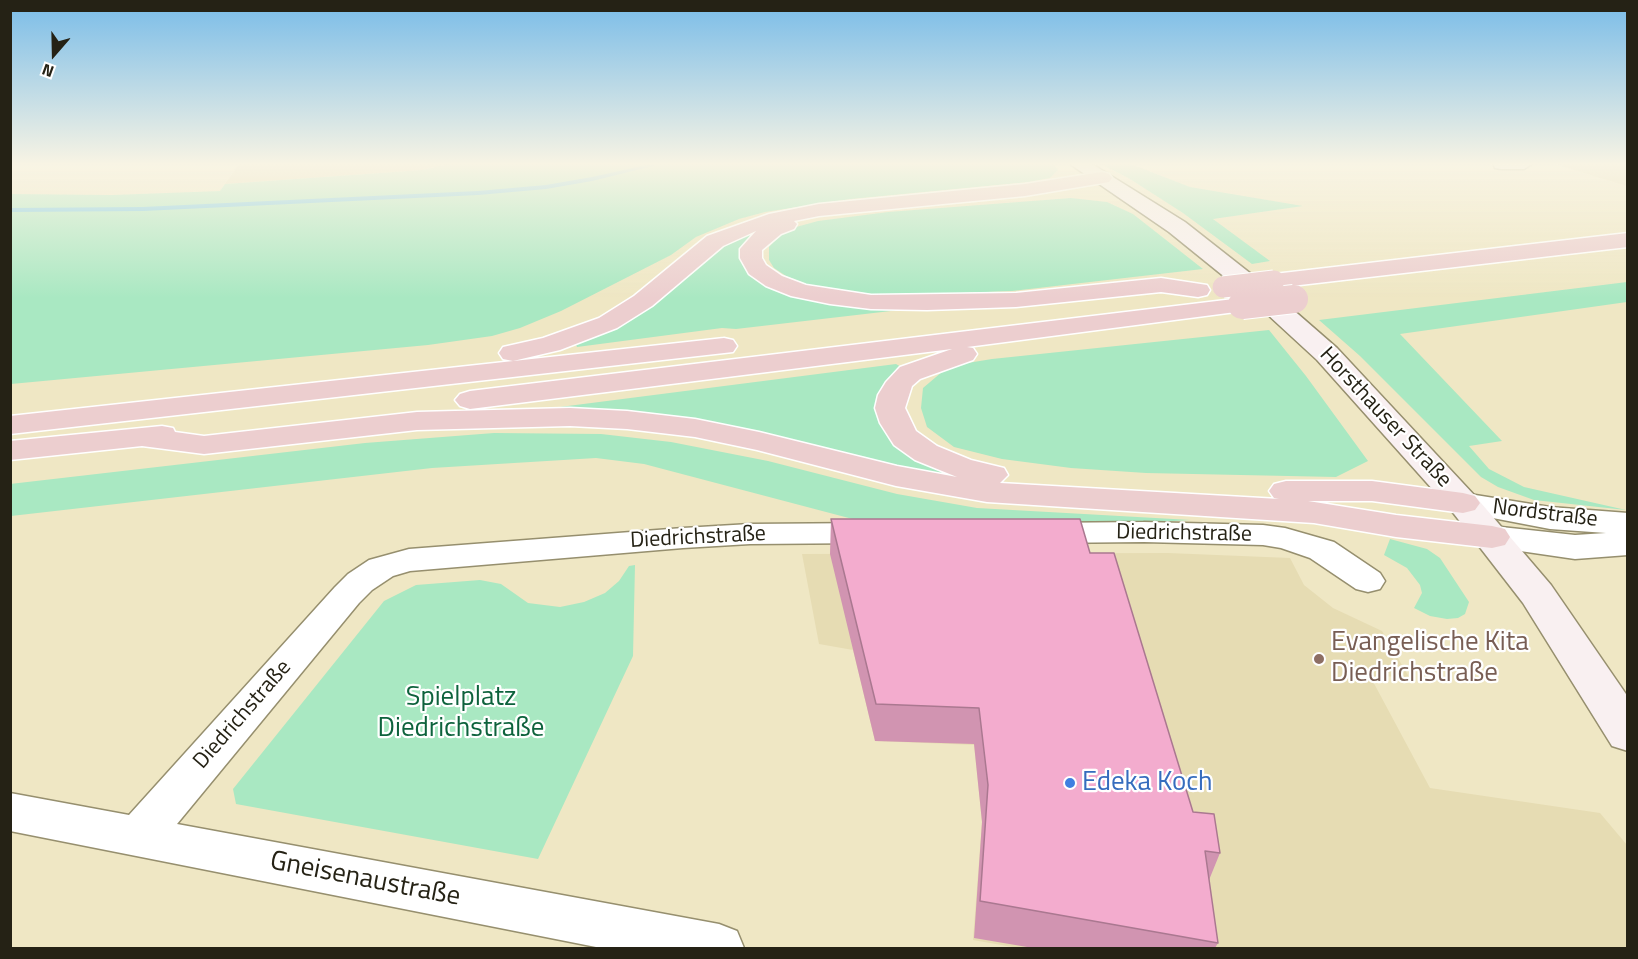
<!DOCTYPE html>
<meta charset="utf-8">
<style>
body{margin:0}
#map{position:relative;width:1638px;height:959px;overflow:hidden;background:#efe7c4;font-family:"Titillium Web",sans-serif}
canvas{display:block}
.frame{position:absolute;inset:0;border:12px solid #252215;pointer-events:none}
.north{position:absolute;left:24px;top:24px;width:60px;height:60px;-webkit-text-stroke:4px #fff;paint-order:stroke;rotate:200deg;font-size:16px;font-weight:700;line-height:24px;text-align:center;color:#252215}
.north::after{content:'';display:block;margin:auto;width:21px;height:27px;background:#252215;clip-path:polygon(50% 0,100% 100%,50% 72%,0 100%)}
</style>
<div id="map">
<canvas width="1638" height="959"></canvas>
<div class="frame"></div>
<div class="north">N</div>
</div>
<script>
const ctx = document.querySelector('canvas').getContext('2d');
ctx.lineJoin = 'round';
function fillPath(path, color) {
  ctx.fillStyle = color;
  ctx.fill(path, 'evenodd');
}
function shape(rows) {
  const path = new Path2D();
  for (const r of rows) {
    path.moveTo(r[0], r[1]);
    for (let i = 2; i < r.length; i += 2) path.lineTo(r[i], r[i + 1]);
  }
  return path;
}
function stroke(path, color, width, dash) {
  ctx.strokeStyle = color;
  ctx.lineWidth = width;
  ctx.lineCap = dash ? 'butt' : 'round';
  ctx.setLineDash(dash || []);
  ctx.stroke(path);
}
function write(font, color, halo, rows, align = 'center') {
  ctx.font = font + ' "Titillium Web",sans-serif';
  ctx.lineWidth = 4.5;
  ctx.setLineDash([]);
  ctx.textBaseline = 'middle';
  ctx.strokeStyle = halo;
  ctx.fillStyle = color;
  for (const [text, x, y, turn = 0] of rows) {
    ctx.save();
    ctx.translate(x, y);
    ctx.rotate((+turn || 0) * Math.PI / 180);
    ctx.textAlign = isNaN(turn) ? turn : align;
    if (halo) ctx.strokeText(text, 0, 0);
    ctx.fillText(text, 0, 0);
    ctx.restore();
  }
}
fillPath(shape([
 [239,164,449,164,422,170,225,184],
 [1556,164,1627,164,1627,186,1593,176],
 [1168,553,1290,558,1304,585,1333,608,1382,631,1409,677,1370,676,1430,788,1600,813,1627,845,1627,948,1018,948,973,940,982,822,974,745,875,741,853,650,819,644,802,554]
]), '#e6dcb3');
fillPath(shape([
 [449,164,1054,164,1058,170,1050,178,1029,182,851,199,765,212,739,219,696,237,671,255,561,311,520,328,492,336,428,345,11,384,11,194,112,195,220,191,225,184,422,170],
 [1101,164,1131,164,1190,187,1303,206,1213,219,1270,261,1252,264,1183,213,1130,179],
 [1071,198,1107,202,1133,214,1203,269,1012,291,887,296,811,286,786,276,774,268,769,260,769,247,780,235,796,227,818,221,888,212],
 [761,226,758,233,760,279,908,309,736,329,722,328,577,347,575,342,708,252],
 [1627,282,1627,302,1400,334,1502,441,1469,446,1489,469,1524,487,1626,510,1534,500,1498,487,1481,477,1360,356,1319,320],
 [1269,330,1306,376,1368,461,1336,477,1146,473,1071,468,1002,459,954,447,927,427,921,408,923,388,949,366,992,359],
 [896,364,903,368,880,400,961,478,560,410,560,407],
 [494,433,601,434,671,442,768,461,897,494,977,508,1191,520,1125,524,864,522,644,464,596,458,432,468,11,516,10,484,365,443],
 [1390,539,1427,549,1440,558,1469,602,1465,614,1458,618,1447,619,1430,616,1414,608,1422,593,1420,585,1407,568,1384,555],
 [635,565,633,656,538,859,236,804,233,789,384,601,416,585,480,580,501,584,528,603,560,607,584,602,605,593,619,581,629,566]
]), '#a9e8c2');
fillPath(shape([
 [651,164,661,164,592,181,546,189,478,195,143,211,10,212,10,208,143,207,478,191,546,185,592,177,651,164]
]), '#73c9e7');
const minor = shape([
 [1493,164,1532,164,1524,169,1501,169,1495,168,1493,164],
 [1144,522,1263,525,1285,528,1334,542,1380,573,1385,581,1380,589,1368,592,1356,589,1310,558,1281,548,1263,545,1144,542,1043,543,1032,540,1027,533,1032,526,1043,523,1144,522],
 [872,523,883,526,888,533,883,540,872,543,750,544,683,548,410,571,393,576,372,590,359,603,177,824,719,924,737,931,744,948,601,948,10,831,10,793,129,815,335,587,348,574,369,560,409,549,683,528,750,524,872,523]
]);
const tertiary = shape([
 [1463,493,1550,507,1628,513,1628,555,1575,559,1479,545,1474,537,1479,529,1492,526,1575,535,1606,533,1550,529,1451,510,1446,503,1451,496,1463,493]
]);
const secondary = shape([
 [1070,164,1092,164,1185,222,1260,281,1337,348,1475,496,1551,585,1628,697,1628,751,1612,746,1523,603,1451,510,1317,360,1242,291,1169,232,1070,164]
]);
const motorway = shape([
 [1102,172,1109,174,1112,178,1109,182,1025,196,819,216,794,221,797,224,794,229,781,234,762,250,762,258,766,265,782,276,806,285,871,295,1016,293,1161,278,1207,285,1210,290,1207,295,1198,297,1161,292,1016,307,927,310,871,309,830,304,791,296,766,286,749,274,740,258,740,249,756,231,723,246,652,306,617,328,560,350,513,361,503,359,499,353,503,347,543,338,599,318,634,296,707,236,769,214,819,204,1025,184,1102,172],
 [1628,233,1628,247,1274,288,1266,286,1262,281,1266,276,1274,274,1628,233],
 [1242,298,1251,300,1254,305,1251,310,967,347,973,348,977,354,973,360,920,379,912,386,905,408,916,431,937,446,971,460,1004,468,1008,475,1000,483,1279,499,1274,498,1269,491,1274,484,1286,481,1372,481,1463,493,1475,496,1480,503,1475,510,1463,513,1372,501,1308,501,1396,515,1492,526,1505,529,1510,537,1505,545,1492,548,1396,537,1314,523,987,502,896,486,757,450,695,437,627,429,570,426,417,430,204,454,142,446,10,460,10,441,162,426,173,428,175,432,204,436,417,412,570,408,627,411,695,419,759,432,897,466,957,477,915,460,894,445,880,423,875,408,878,395,886,382,900,367,952,349,470,409,460,406,455,400,460,394,470,391,1242,298],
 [724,338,733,340,737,346,733,352,10,434,10,416,724,338]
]);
stroke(minor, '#968f6e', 3);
stroke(tertiary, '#968f6e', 3);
stroke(secondary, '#968f6e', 3);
stroke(motorway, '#fff', 3);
fillPath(minor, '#fff');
fillPath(tertiary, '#fff');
fillPath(secondary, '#f9f0f1');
fillPath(motorway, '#eccecf');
const motorwayBridgeFar1 = shape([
 [1223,287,1274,281]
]);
const motorwayBridge = shape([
 [1242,305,1294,299]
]);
stroke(motorwayBridgeFar1, '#fff', 23, []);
stroke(motorwayBridge, '#fff', 30, []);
stroke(motorwayBridgeFar1, '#eccecf', 21);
stroke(motorwayBridge, '#eccecf', 28);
fillPath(shape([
 [831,519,1090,553,1193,812,1220,853,1209,880,1218,943,1215,948,1033,948,974,938,982,822,974,744,875,741,830,554]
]), '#d194b1');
const building = shape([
 [831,519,1080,519,1090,553,1114,553,1193,812,1214,814,1220,853,1205,851,1218,943,980,901,988,785,979,708,876,704,831,519]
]);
fillPath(building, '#f3acce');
stroke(building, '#aa7890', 1.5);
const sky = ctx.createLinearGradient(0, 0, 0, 298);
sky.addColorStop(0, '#79bce8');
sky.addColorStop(0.55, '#f8f4e4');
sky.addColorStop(1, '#f8f4e400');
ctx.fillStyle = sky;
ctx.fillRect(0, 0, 1638, 298);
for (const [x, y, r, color] of [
 [1319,659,6,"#8d6e63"],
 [1070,783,6,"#3f7fe0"]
]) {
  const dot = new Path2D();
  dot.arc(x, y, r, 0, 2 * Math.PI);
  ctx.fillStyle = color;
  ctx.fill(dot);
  stroke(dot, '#fff', 2);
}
write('22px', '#252215', '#fff', [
 ["Horsthauser Straße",1385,418,47],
 ["Nordstraße",1545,514,7],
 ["Diedrichstraße",1184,534,1],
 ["Diedrichstraße",698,538,-3],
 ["Diedrichstraße",243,715,-49]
]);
write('27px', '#785e54', '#fff', [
 ["Evangelische Kita",1331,643],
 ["Diedrichstraße",1331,674]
], 'left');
write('27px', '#0d623c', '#fff', [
 ["Spielplatz",461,698],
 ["Diedrichstraße",461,729]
]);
write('27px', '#366cbe', '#fff', [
 ["Edeka Koch",1082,783]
], 'left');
write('27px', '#252215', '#fff', [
 ["Gneisenaustraße",365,880,11]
]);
</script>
